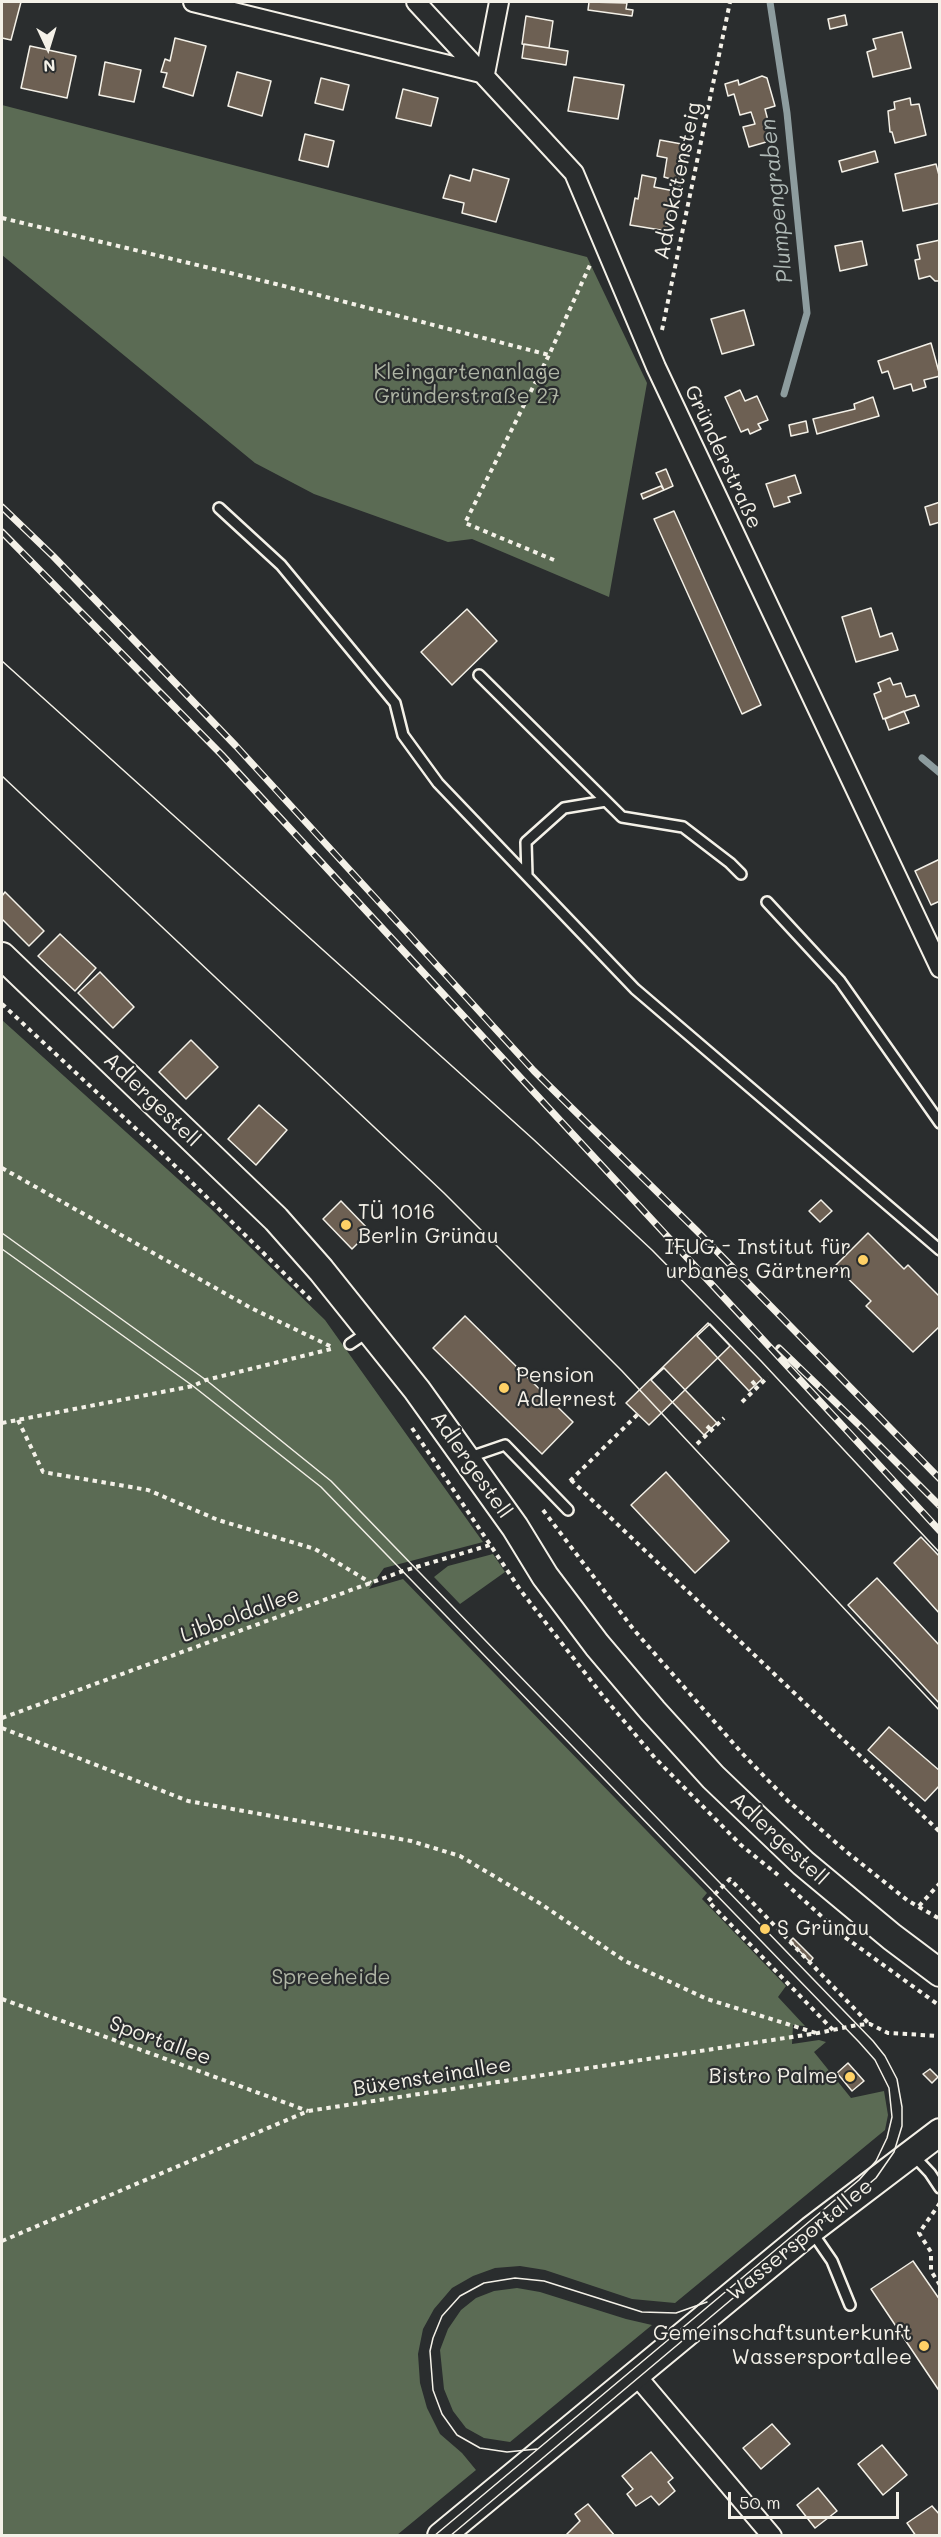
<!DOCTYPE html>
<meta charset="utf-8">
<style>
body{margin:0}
#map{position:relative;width:941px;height:2537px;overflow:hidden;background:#2a2d2e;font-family:Mali,sans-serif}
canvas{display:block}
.frame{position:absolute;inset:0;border:3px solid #f4f1e8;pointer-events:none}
.north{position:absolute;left:18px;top:18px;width:60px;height:60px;-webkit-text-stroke:4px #2a2d2e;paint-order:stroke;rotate:176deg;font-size:16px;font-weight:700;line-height:24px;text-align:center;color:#f4f1e8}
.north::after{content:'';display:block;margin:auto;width:21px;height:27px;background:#f4f1e8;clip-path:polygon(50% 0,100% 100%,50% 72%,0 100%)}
.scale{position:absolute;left:728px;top:2492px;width:171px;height:27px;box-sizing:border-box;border:3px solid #f4f1e8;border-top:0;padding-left:8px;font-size:18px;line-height:21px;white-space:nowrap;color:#f4f1e8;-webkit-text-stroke:4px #2a2d2e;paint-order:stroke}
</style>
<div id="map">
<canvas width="941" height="2537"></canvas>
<div class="frame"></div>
<div class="north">N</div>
<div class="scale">50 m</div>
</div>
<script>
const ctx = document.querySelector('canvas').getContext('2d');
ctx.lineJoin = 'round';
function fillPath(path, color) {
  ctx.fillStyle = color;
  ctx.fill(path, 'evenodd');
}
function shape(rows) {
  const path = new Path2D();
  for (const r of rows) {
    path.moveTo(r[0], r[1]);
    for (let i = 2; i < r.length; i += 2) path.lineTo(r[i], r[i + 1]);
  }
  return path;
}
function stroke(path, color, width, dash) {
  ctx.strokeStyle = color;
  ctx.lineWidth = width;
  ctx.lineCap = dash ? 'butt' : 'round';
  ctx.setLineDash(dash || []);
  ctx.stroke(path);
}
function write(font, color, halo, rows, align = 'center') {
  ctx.font = font + ' Mali,sans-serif';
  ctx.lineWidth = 4.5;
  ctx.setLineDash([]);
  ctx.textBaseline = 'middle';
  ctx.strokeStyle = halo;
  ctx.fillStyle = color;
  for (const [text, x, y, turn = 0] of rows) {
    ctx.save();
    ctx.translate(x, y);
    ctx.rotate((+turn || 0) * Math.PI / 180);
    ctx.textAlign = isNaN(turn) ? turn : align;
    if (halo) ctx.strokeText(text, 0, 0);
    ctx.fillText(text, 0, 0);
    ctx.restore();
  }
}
fillPath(shape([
 [2,105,587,257,647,383,609,597,472,539,448,542,314,494,255,463,2,255],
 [2,1020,209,1207,325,1320,483,1542,384,1568,369,1589,403,1579,707,1893,702,1899,786,1986,778,1997,805,2026,793,2025,792,2044,819,2040,826,2042,814,2052,851,2098,884,2091,888,2115,885,2130,675,2303,632,2299,545,2270,520,2266,495,2268,473,2276,452,2288,434,2309,423,2329,418,2354,420,2383,427,2408,440,2434,462,2453,476,2470,397,2535,2,2535],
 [493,1554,505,1572,460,1604,434,1577,448,1566],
 [517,2288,540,2292,626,2319,652,2325,510,2442,484,2438,466,2428,453,2411,444,2389,440,2350,448,2329,461,2310,476,2298,494,2291]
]), '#5b6b54');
stroke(shape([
 [770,2,787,113,807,313,784,394],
 [922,758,940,773]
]), '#8d9c9e', 7);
const building = shape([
 [2,2,21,2,11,40,2,38,2,2],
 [589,2,627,3,626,9,633,10,632,16,588,10,589,2],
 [845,15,847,25,830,29,828,19,845,15],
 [526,16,553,21,549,48,522,44,526,16],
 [902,32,911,68,873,77,867,52,876,49,873,39,902,32],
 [175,38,206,46,193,96,163,87,167,73,161,72,165,59,170,61,175,38],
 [524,44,568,51,566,65,522,58,524,44],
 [30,46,76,56,67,98,21,88,30,46],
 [105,62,141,70,134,102,99,95,105,62],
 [237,72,271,81,262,116,228,106,237,72],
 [762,76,767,78,775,106,765,109,773,140,749,147,743,127,755,124,751,112,740,115,734,94,728,96,725,84,738,80,739,85,762,76],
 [574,77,624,85,618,119,568,111,574,77],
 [321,78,349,85,343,110,315,103,321,78],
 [403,89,438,98,431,126,396,118,403,89],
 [910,98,911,105,919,104,926,135,895,143,892,132,890,132,888,111,895,109,894,102,910,98],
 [305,134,334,141,328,167,299,160,305,134],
 [660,140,687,145,680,187,670,185,671,179,664,177,667,158,657,156,660,140],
 [875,151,878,162,842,172,839,161,875,151],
 [936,164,940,179,940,203,903,211,895,174,936,164],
 [473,169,509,179,496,222,462,213,464,203,443,198,450,175,470,181,473,169],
 [642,175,656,178,654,187,674,191,667,231,630,225,635,198,638,199,642,175],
 [940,240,940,281,935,281,930,276,919,279,915,260,920,259,917,245,940,240],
 [862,241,867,265,840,271,835,246,862,241],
 [744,310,754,345,722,354,711,319,744,310],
 [931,343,940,376,924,380,926,387,913,391,911,384,894,389,888,371,882,373,878,361,931,343],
 [740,390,745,401,757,396,768,420,758,424,761,429,750,434,748,429,741,432,725,397,740,390],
 [873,397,879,416,817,434,813,419,855,409,854,404,873,397],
 [806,421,808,432,791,436,789,425,806,421],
 [666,469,673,486,664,490,656,473,666,469],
 [795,475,801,493,788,497,790,502,774,507,766,484,795,475],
 [661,486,664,490,643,499,641,494,661,486],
 [940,502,940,522,930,525,925,507,940,502],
 [674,511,761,705,742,714,654,519,674,511],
 [871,608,880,637,892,633,898,650,856,662,842,617,871,608],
 [467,609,497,641,452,685,421,652,467,609],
 [890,678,893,685,901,683,906,697,915,695,919,706,883,719,874,694,881,691,878,683,890,678],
 [904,711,909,723,889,730,885,719,904,711],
 [940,859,940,901,931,905,915,871,940,859],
 [5,892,44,931,29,946,2,919,2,896,5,892],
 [60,934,96,968,75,991,38,956,60,934],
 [100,972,134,1007,113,1028,78,993,100,972],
 [191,1040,218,1067,186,1099,159,1072,191,1040],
 [259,1105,287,1130,256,1165,228,1139,259,1105],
 [821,1200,832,1211,820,1222,809,1211,821,1200],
 [341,1201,370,1231,352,1249,323,1219,341,1201],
 [868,1233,904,1269,908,1265,940,1297,940,1326,913,1352,866,1306,871,1301,835,1266,868,1233],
 [465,1316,573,1422,542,1454,433,1348,465,1316],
 [708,1323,730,1346,649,1425,626,1403,708,1323],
 [710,1324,762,1379,749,1391,697,1336,710,1324],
 [664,1368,717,1423,704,1435,651,1380,664,1368],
 [666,1472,729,1541,695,1573,631,1505,666,1472],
 [921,1537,940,1557,940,1614,894,1563,921,1537],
 [877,1578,940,1646,940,1704,848,1605,877,1578],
 [889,1727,940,1771,940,1785,925,1801,868,1750,889,1727],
 [793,1938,813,1958,810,1962,790,1941,793,1938],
 [848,2063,864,2081,852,2091,837,2073,848,2063],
 [930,2069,938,2077,932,2083,923,2074,930,2069],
 [913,2261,940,2300,940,2392,871,2289,913,2261],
 [772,2424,790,2444,761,2469,743,2448,772,2424],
 [882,2445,907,2475,883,2495,858,2464,882,2445],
 [651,2452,673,2478,668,2482,675,2491,659,2505,651,2496,636,2506,627,2494,633,2489,622,2476,651,2452],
 [818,2488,837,2511,815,2528,797,2505,818,2488],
 [588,2504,615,2536,565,2536,580,2521,575,2514,588,2504],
 [932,2506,940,2515,940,2536,916,2536,907,2523,932,2506]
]);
fillPath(building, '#6d6053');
stroke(building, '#f4f1e8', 1.5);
const lane = shape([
 [219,508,281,565,395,703,403,735,438,783,635,989,940,1250],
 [479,675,622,817,683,827,730,863,741,874],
 [527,876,526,842,564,808,606,801],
 [767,902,840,981,940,1123],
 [350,1344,368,1332],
 [467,1458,505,1445,568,1510],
 [913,2155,930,2173,940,2188],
 [812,2232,832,2261,850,2305]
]);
const street = shape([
 [193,2,485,74],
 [416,2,574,173,656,367,940,968],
 [485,74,499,2],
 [635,2374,772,2536]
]);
const secondary = shape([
 [2,956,276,1219,321,1270,417,1390,515,1527,545,1576,597,1645,653,1711,713,1777,803,1863,892,1937,940,1973],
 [441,2536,811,2230,940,2132]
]);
stroke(lane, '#f4f1e8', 14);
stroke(street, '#f4f1e8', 22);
stroke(secondary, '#f4f1e8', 30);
stroke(shape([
 [2,218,276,284,549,355],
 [662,330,730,2],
 [554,560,465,523,549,355,590,265],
 [2,1004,163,1154,313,1302],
 [2,1168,251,1308,334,1348],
 [752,1381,757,1387],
 [742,1402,768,1377],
 [18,1420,43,1472,148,1490,218,1520,315,1549,371,1583],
 [2,1423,193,1386,206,1380,335,1348],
 [707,1426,711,1430],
 [412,1428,521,1591,603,1696,655,1758,741,1845,778,1875],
 [697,1444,724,1418],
 [571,1480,940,1832],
 [570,1481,638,1414],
 [543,1510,634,1630,741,1752,788,1801,848,1853,907,1900,940,1919],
 [2,1718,403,1571,490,1545],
 [2,1728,188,1801,411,1841,460,1856,541,1904,625,1961,707,1999,816,2033],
 [785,1883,842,1935,940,2006],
 [919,1906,940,1883],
 [2,1999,308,2111],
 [833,2030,708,1901,730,1879,869,2024],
 [940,2203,919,2233,931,2252,931,2271,940,2285],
 [2,2241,308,2111,818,2033,857,2025,870,2024,888,2033,940,2036]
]), '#f4f1e8', 4, [4.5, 4.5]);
stroke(lane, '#2a2d2e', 9);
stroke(street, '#2a2d2e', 18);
stroke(secondary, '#2a2d2e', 26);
stroke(shape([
 [2,661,533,1139,652,1250,761,1361,940,1553],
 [2,776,444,1193,622,1371,940,1711],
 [2,1233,206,1380,331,1481,873,2041,885,2056,897,2079,902,2107,902,2126,894,2152,876,2178,450,2536],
 [2,1249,193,1386,321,1487,859,2042,875,2060,889,2088,892,2117,887,2138,876,2161,859,2180,434,2536],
 [537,2449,507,2452,480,2448,457,2435,442,2414,433,2390,430,2351,433,2338,442,2316,460,2296,484,2283,515,2278,544,2281,642,2312,676,2313,707,2302]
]), '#f4f1e8', 1.5);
const rail = shape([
 [2,507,53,556,236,746,534,1071,697,1231,940,1479],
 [2,532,222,755,940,1531],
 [779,1348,860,1426,940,1506]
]);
stroke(rail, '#f4f1e8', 7);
stroke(rail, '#2a2d2e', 4.5, [14]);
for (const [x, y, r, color] of [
 [346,1225,6,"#ffd166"],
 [863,1260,6,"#ffd166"],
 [504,1388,6,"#ffd166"],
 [765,1929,6,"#ffd166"],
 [850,2077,6,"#ffd166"],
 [924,2346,6,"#ffd166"]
]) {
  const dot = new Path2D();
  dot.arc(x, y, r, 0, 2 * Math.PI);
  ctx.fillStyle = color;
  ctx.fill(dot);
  stroke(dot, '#2a2d2e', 2);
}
write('21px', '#f4f1e8', '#2a2d2e', [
 ["Advokatensteig",678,181,-78],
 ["Gründerstraße",723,457,65],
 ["Adlergestell",152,1100,44],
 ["Adlergestell",471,1465,55],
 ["Libboldallee",240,1615,-20],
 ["Adlergestell",779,1839,43],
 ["Sportallee",160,2041,20],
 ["Büxensteinallee",432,2077,-9],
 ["Wassersportallee",800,2240,-39]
]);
write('21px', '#afb5a5', '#2a2d2e', [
 ["Kleingartenanlage",467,373],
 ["Gründerstraße 27",467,397],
 ["Spreeheide",331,1978]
]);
write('21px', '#f4f1e8', '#2a2d2e', [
 ["TÜ 1016",358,1213],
 ["Berlin Grünau",358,1237],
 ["IFUG - Institut für",851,1248,"right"],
 ["urbanes Gärtnern",851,1272,"right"],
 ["Pension",516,1376],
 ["Adlernest",516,1400],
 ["S Grünau",777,1929],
 ["Bistro Palme",838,2077,"right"],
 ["Gemeinschaftsunterkunft",912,2334,"right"],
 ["Wassersportallee",912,2358,"right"]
], 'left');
write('italic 22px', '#afb9b6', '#2a2d2e', [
 ["Plumpengraben",777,201,-96]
]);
</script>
